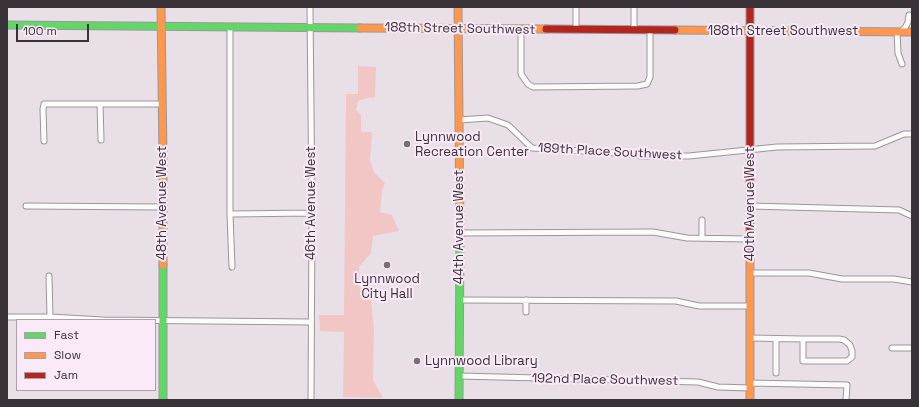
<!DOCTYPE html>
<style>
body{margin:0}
#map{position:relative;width:919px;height:407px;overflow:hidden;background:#e9e0e7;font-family:"Space Grotesk",sans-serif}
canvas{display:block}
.frame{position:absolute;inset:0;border:8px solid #393238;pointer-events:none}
.legend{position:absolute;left:16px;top:319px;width:140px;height:72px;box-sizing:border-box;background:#fae9f7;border:1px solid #ada0ab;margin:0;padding:5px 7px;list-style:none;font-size:12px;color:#393238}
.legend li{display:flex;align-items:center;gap:8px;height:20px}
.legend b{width:20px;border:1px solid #ada0ab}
.scale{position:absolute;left:16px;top:24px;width:73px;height:18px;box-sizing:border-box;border:2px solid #393238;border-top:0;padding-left:5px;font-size:12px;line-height:14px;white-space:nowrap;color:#393238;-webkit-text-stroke:3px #fae9f7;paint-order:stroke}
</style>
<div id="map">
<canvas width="919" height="407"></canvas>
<div class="frame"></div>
<ul class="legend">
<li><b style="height:5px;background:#63d668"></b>Fast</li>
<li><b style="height:5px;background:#ff974d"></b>Slow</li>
<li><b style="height:5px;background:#b3261e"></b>Jam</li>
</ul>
<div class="scale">100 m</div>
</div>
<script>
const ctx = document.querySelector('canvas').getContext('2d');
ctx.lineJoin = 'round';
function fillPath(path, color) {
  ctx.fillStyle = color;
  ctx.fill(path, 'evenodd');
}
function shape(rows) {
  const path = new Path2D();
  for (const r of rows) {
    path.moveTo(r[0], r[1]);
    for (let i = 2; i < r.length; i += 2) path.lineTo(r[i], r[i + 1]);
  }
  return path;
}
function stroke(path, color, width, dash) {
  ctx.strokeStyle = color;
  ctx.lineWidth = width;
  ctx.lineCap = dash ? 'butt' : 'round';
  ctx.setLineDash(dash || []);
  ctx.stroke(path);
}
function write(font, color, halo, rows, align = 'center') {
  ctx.font = font + ' "Space Grotesk",sans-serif';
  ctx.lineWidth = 4;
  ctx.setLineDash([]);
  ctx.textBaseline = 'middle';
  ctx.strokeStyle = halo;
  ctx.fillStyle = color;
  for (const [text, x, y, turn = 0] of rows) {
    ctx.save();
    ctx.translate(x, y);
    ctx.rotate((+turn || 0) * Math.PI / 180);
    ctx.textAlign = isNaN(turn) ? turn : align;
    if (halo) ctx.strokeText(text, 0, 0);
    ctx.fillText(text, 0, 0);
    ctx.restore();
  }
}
fillPath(shape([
 [358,66,376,67,375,97,368,98,358,101,356,110,361,115,361,132,372,132,370,160,374,172,385,183,382,191,380,212,392,215,399,231,373,236,371,253,359,267,359,286,371,299,374,330,373,380,383,398,343,397,344,332,320,331,319,315,344,315,346,94,358,94]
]), '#f2c6c5');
const street = shape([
 [310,7,312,213,311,400],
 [634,7,634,30],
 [230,27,230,214,232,267],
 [521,30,521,74,528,84,533,87,638,86,647,84,650,77,650,31],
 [576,30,576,7],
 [897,32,898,53,902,64],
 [900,32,905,28,908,22,909,15],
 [100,104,101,140],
 [459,120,488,118,508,125,532,148,617,153,642,156,689,156,777,147,875,146,904,134,912,134],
 [44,141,43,109,44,104,161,104],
 [26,206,162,207],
 [750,206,899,210,912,216],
 [230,214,312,213],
 [460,233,653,232,687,238,750,239],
 [702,238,702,220],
 [750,273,809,273,842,279,894,279,912,282],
 [49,276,50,317],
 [460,300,676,301,699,306,749,306],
 [526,300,526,312],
 [7,317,50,317,103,320,311,322],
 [750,338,803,339,839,339,844,340,850,345,852,351,852,357,847,361,803,361,803,339],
 [776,339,776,373],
 [892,348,912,348],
 [459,376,698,382,718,387,750,388],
 [750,383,847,385,846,400]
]);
const fast = shape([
 [7,25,360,28],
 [163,265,163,400],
 [459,400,460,233]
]);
const slow = shape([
 [161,7,163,158,163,265],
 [458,7,460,233],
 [360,28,546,29],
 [675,30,912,32],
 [750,250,750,400]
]);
const jam = shape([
 [750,7,750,250],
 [546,29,675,30]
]);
stroke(street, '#9c969b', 7);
stroke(fast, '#9c969b', 9);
stroke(slow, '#9c969b', 9);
stroke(jam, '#9c969b', 9);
stroke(street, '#fcfafb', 5);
stroke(fast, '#63d668', 7);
stroke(slow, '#ff974d', 7);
stroke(jam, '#b3261e', 7);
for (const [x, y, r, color] of [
 [407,144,4,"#776f75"],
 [387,265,4,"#776f75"],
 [417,361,4,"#776f75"]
]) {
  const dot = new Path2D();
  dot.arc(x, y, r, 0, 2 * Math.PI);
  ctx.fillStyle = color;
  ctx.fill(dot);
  stroke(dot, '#fae9f7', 1.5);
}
write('13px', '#393238', '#fae9f7', [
 ["188th Street Southwest",460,29,1],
 ["188th Street Southwest",783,31],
 ["189th Place Southwest",610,152,3],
 ["48th Avenue West",162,203,-90],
 ["46th Avenue West",311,203,-90],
 ["40th Avenue West",750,204,-90],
 ["44th Avenue West",459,227,-90],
 ["192nd Place Southwest",605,380,1]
]);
write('13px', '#393238', '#fae9f7', [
 ["Lynnwood",415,137],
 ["Recreation Center",415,152],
 ["Lynnwood",387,279,"center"],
 ["City Hall",387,294,"center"],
 ["Lynnwood Library",425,361]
], 'left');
</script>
